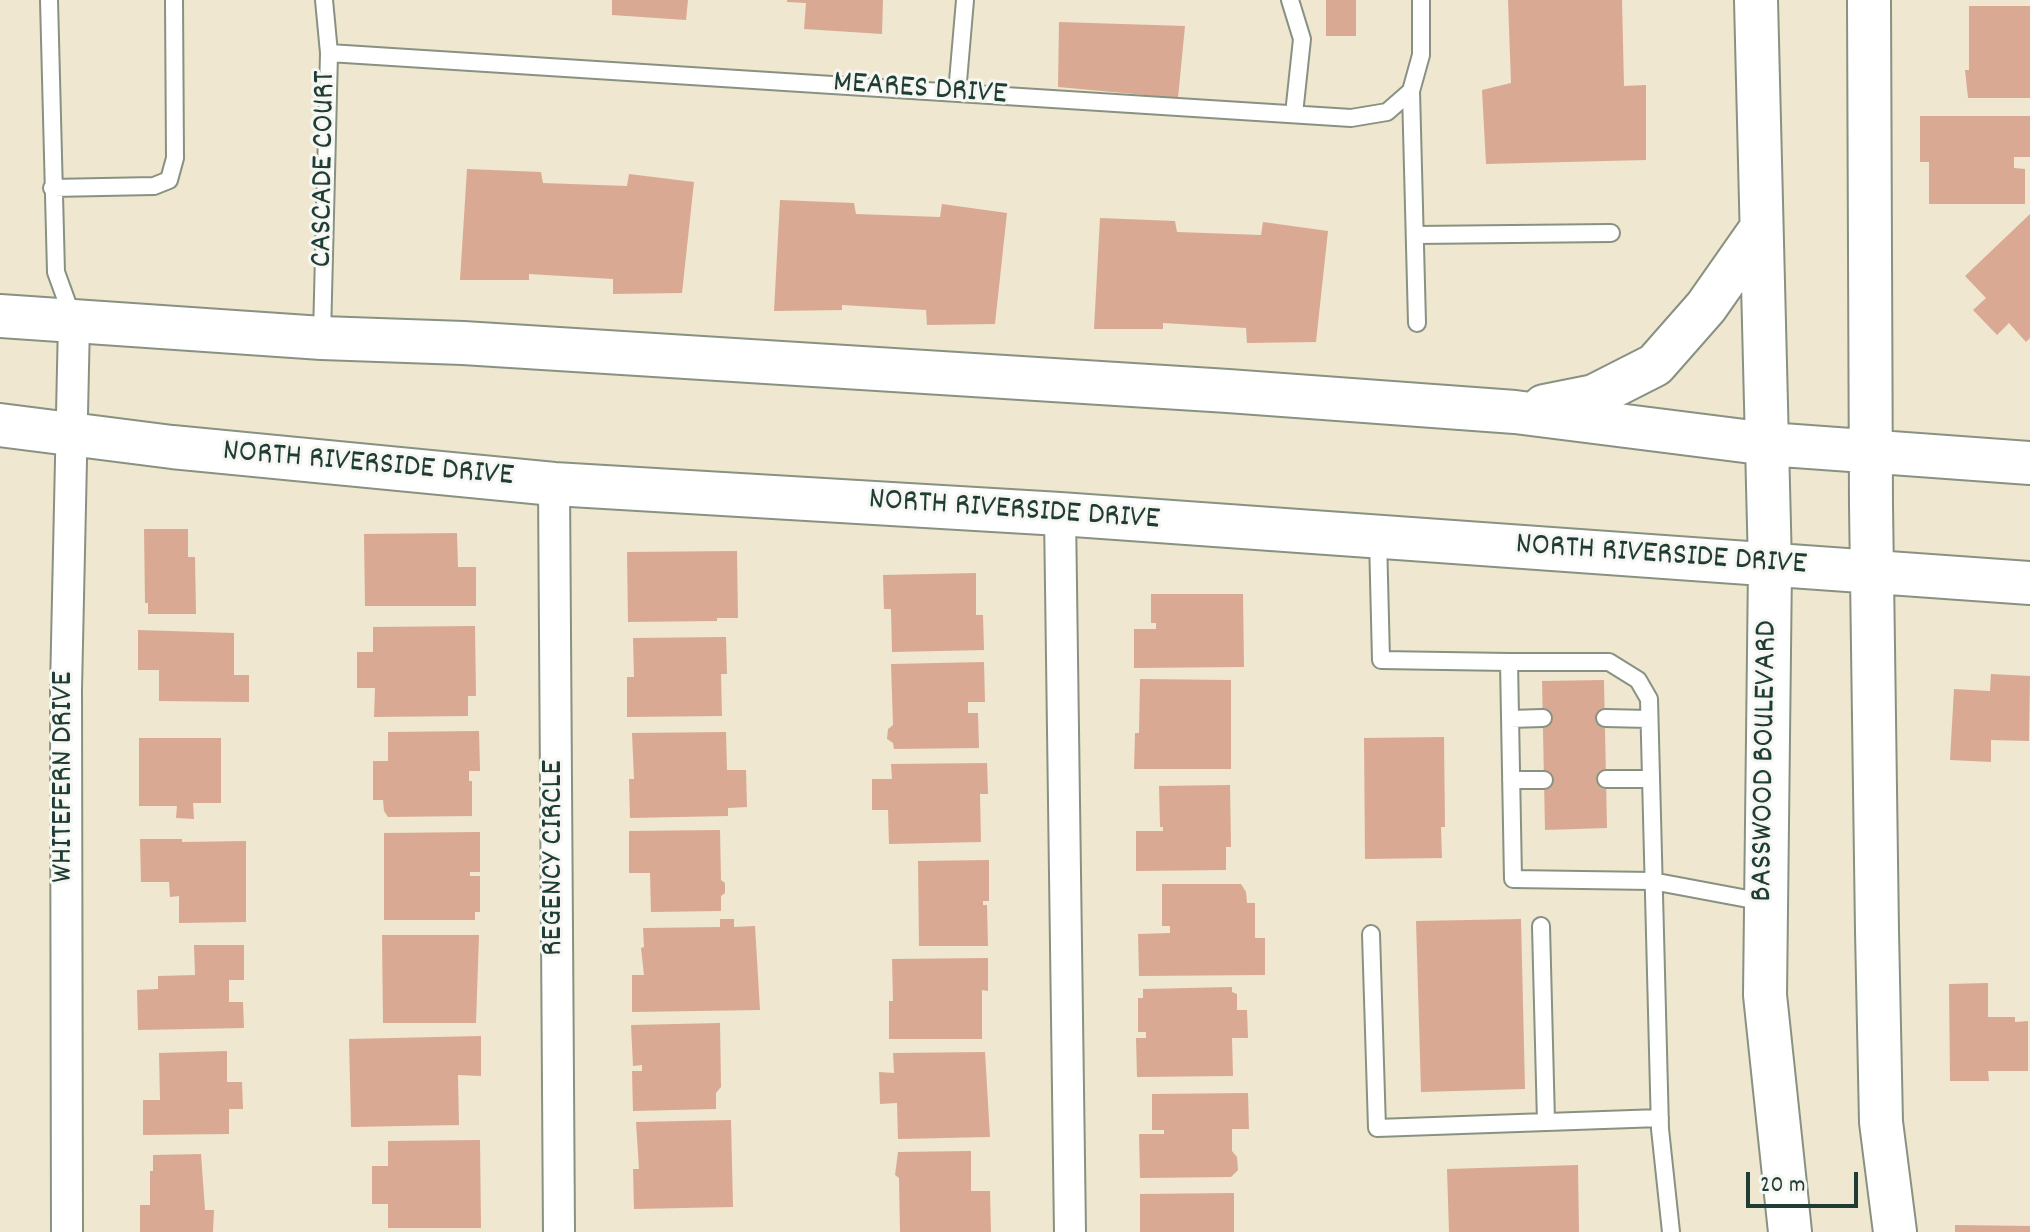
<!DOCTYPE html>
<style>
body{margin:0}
#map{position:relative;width:2030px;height:1232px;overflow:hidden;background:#efe7cf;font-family:Dekko,sans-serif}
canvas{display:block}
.scale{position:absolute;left:1746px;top:1172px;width:112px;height:36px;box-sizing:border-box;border:4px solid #1f3d34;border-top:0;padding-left:10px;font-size:24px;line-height:28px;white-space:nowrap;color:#1f3d34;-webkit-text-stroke:6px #f6f6f2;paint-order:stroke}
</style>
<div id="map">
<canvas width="2030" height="1232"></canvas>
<div class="scale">20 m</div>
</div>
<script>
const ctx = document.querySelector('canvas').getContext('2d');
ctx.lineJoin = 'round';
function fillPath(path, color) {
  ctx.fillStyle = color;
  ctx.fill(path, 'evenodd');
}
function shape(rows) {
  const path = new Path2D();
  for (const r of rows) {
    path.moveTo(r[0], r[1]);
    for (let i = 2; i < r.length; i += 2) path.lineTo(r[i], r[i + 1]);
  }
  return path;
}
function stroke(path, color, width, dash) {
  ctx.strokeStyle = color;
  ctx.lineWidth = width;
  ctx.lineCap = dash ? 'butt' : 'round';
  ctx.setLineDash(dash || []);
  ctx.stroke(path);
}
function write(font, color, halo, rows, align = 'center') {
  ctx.font = font + ' Dekko,sans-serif';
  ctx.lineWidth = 6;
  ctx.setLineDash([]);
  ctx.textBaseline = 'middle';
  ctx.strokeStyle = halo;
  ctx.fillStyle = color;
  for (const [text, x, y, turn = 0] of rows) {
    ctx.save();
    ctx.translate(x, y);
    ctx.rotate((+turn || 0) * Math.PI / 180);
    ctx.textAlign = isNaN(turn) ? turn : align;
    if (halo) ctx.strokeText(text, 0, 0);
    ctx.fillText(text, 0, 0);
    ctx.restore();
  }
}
fillPath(shape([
 [612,0,688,0,686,20,612,15],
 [787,0,883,0,882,34,804,29,806,3,787,2],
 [1326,0,1356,0,1356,36,1326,36],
 [1508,0,1622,0,1624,86,1646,85,1646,160,1486,164,1482,90,1511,83],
 [1969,6,2030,6,2030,98,1968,98,1965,70,1969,70],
 [1059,22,1185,26,1178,98,1058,87],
 [1920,116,2030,116,2030,157,2014,157,2014,168,2025,169,2025,204,1929,204,1929,162,1920,162],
 [467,169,541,172,543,183,627,186,629,174,694,182,682,293,613,294,613,279,529,274,529,280,460,280],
 [780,200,854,203,856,214,940,217,942,204,1007,213,995,324,927,325,926,310,842,305,842,310,774,311],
 [2030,214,2030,338,2026,342,2009,323,1997,335,1973,310,1986,298,1965,276],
 [1100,218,1175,221,1177,232,1261,235,1263,222,1328,231,1316,342,1247,343,1246,328,1163,323,1163,329,1094,329],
 [144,529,188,529,188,557,195,557,196,614,148,614,148,603,145,603],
 [457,533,458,567,476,567,476,606,365,606,364,534],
 [737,551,738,618,717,618,717,621,628,622,627,552],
 [976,573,976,615,983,615,984,650,892,652,891,609,884,609,883,575],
 [1151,594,1243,594,1244,667,1134,668,1134,629,1156,629,1156,623,1151,623],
 [475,626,476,696,468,696,468,716,374,717,375,688,357,688,357,652,373,652,373,627],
 [138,630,234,633,234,675,249,675,249,702,159,701,159,670,138,670],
 [726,637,727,674,721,674,722,716,627,717,627,677,634,677,633,638],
 [984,662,985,702,968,702,968,713,978,713,979,748,894,749,893,743,887,739,888,729,893,725,891,664],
 [1991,674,2030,676,2029,741,1991,740,1991,762,1950,760,1954,689,1990,691],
 [1140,679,1231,680,1231,769,1134,769,1135,733,1139,733],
 [1604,680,1607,828,1545,830,1542,681],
 [479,731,480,771,469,771,469,781,472,781,472,816,388,817,384,811,383,800,373,800,373,761,388,761,388,732],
 [726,732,727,770,746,770,747,807,728,808,728,816,630,818,629,779,634,779,632,733],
 [1444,737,1445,827,1441,827,1442,858,1365,859,1364,738],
 [139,738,221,738,221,803,193,803,194,819,176,818,177,806,139,806],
 [987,763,988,794,980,794,981,842,889,844,888,810,872,810,872,779,892,779,891,764],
 [1230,785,1231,847,1226,847,1226,870,1136,871,1136,831,1163,831,1163,827,1160,827,1159,786],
 [720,830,721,880,725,883,725,893,721,896,721,911,651,912,650,873,629,873,629,831],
 [480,832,480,872,470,872,470,876,480,876,480,912,475,912,475,920,384,920,384,833],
 [140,839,182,839,182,842,246,841,246,922,179,923,179,896,170,897,169,882,141,882],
 [989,860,989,901,983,901,983,905,987,905,988,946,919,946,918,861],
 [1162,884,1241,884,1246,892,1247,903,1255,903,1255,938,1265,938,1265,975,1139,976,1138,934,1170,933,1170,926,1162,926],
 [720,919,734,919,734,927,755,926,760,1010,632,1012,632,975,644,975,641,948,644,947,643,928,720,927],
 [1521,919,1525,1089,1421,1092,1416,921],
 [382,935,479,935,476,1023,383,1023],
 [194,945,244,945,244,980,229,980,229,1002,243,1002,244,1028,138,1030,137,990,158,989,158,976,195,975],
 [988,958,988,991,982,990,982,1039,889,1039,889,1001,893,1001,892,959],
 [1988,983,1988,1017,2015,1017,2015,1022,2028,1021,2028,1071,1988,1071,1989,1081,1950,1081,1949,984],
 [1232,987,1232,992,1237,994,1237,1010,1247,1010,1248,1038,1232,1038,1233,1076,1137,1077,1136,1038,1146,1038,1146,1032,1138,1032,1138,998,1143,998,1143,989],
 [720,1023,721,1087,716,1093,716,1109,633,1111,632,1071,642,1071,642,1065,633,1066,631,1025],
 [481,1036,481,1076,458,1075,459,1125,351,1127,349,1039],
 [227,1051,227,1082,242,1082,243,1109,229,1109,229,1134,143,1135,143,1100,160,1100,159,1053],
 [985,1052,990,1137,898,1139,897,1103,880,1104,879,1072,894,1073,893,1053],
 [1248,1093,1249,1129,1232,1129,1232,1151,1237,1157,1238,1170,1231,1177,1140,1178,1139,1134,1164,1134,1164,1130,1152,1130,1152,1094],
 [731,1120,733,1207,634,1209,633,1169,639,1169,636,1122],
 [480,1140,481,1228,388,1228,388,1204,372,1204,372,1166,388,1166,388,1141],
 [971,1151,971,1191,990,1191,991,1232,900,1232,899,1178,895,1175,898,1152],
 [201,1154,205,1210,214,1210,213,1232,140,1232,140,1205,150,1205,150,1171,153,1171,153,1155],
 [1578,1165,1579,1232,1449,1232,1447,1169],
 [1234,1193,1234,1232,1140,1232,1140,1194],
 [1955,1225,2030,1226,2030,1232,1955,1232]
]), '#daa993');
const lane = shape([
 [49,0,56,272,73,319],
 [1290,0,1302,39,1294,114],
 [329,53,1351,118,1387,112,1411,91,1421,55,1421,0],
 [1411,91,1417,323],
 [957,93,965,0],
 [52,188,154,186,169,180,175,158,174,0],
 [1415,235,1611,233],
 [322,336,329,53,324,0],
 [1378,538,1381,660,1509,662,1513,879,1652,881,1764,902],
 [1509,662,1609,662,1638,680,1649,699,1660,1129,1671,1232],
 [1605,718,1649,719],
 [1510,719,1543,718],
 [1606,779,1651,779],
 [1511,780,1544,780],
 [1541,926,1546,1122],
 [1371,934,1377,1128,1660,1118]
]);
const street = shape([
 [554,484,559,1232],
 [1060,514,1070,1232],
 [67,1232,66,689,74,322]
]);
const secondary = shape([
 [1756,0,1770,566,1765,995,1790,1232],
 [1869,0,1871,505,1877,931,1881,1122,1895,1232],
 [0,316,322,338,463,343,1228,391,1515,412,1768,444,2030,463],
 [1544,406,1594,396,1655,365,1706,307,1760,230],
 [0,425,172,447,554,484,1060,514,2030,583]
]);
stroke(lane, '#879282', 20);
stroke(street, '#879282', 34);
stroke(secondary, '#879282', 46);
stroke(lane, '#fff', 16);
stroke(street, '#fff', 30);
stroke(secondary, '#fff', 42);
write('32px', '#1f3d34', '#f6f6f2', [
 ["MEARES DRIVE",920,91,4],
 ["CASCADE COURT",326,169,-89],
 ["NORTH RIVERSIDE DRIVE",368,466,5],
 ["NORTH RIVERSIDE DRIVE",1014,512,4],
 ["NORTH RIVERSIDE DRIVE",1661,557,4],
 ["BASSWOOD BOULEVARD",1767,761,-89],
 ["WHITEFERN DRIVE",66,777,-90],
 ["REGENCY CIRCLE",556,858,-90]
]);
</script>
